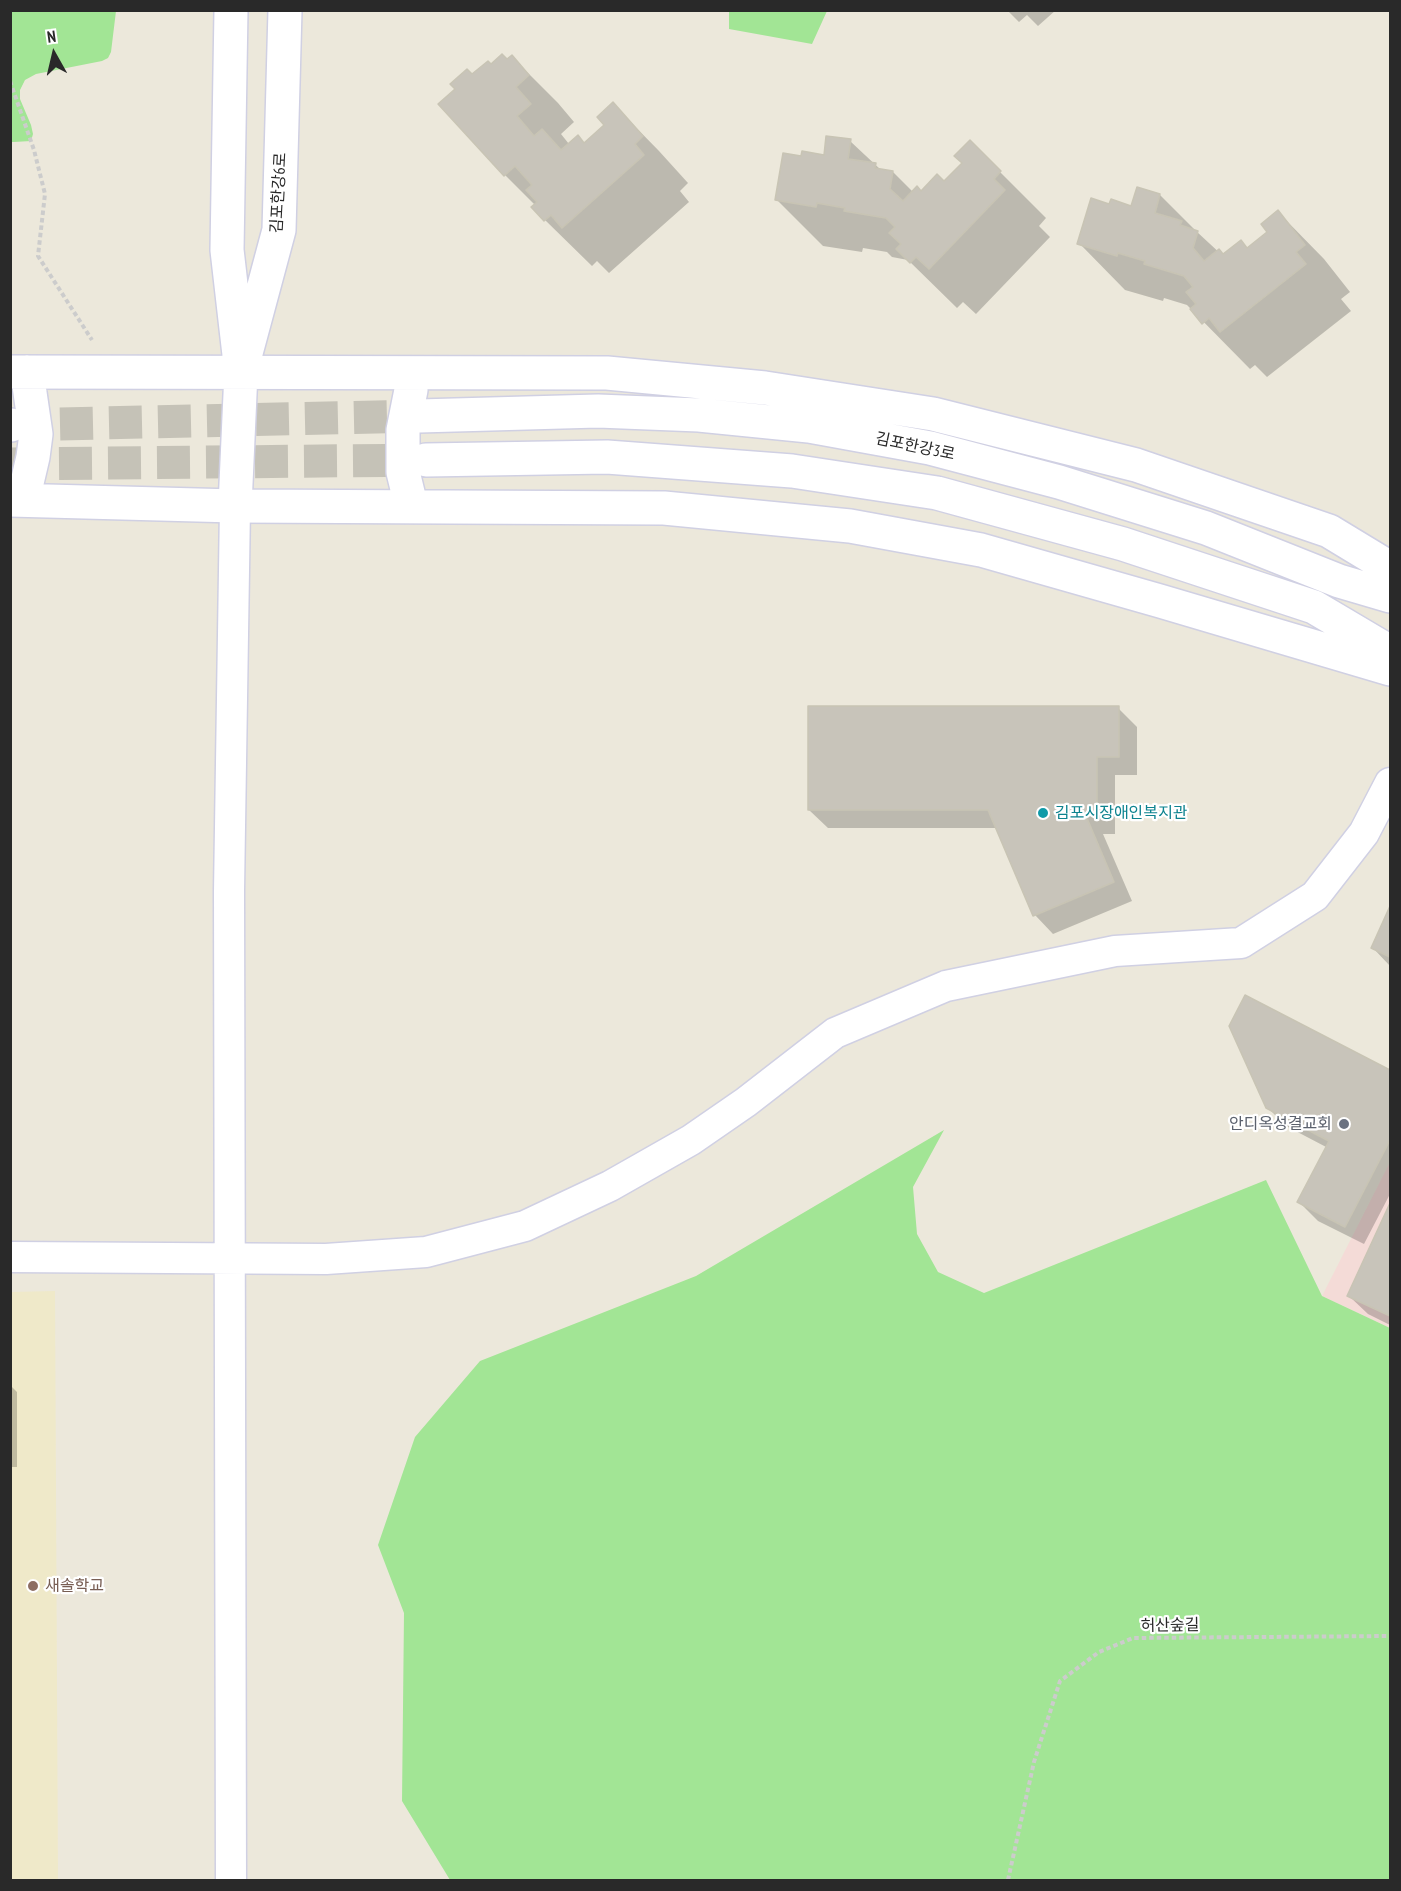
<!DOCTYPE html>
<meta charset="utf-8">
<style>
body{margin:0}
#map{position:relative;width:1401px;height:1891px;overflow:hidden;background:#ece8db;font-family:"PT Sans Narrow",sans-serif}
canvas{display:block}
.frame{position:absolute;inset:0;border:12px solid #292929;pointer-events:none}
.north{position:absolute;left:24px;top:24px;width:60px;height:60px;-webkit-text-stroke:4px #fff;paint-order:stroke;rotate:352deg;font-size:16px;font-weight:700;line-height:24px;text-align:center;color:#292929}
.north::after{content:'';display:block;margin:auto;width:21px;height:27px;background:#292929;clip-path:polygon(50% 0,100% 100%,50% 72%,0 100%)}
</style>
<div id="map">
<canvas width="1401" height="1891"></canvas>
<div class="frame"></div>
<div class="north">N</div>
</div>
<script>
const ctx = document.querySelector('canvas').getContext('2d');
ctx.lineJoin = 'round';
function fillPath(path, color) {
  ctx.fillStyle = color;
  ctx.fill(path, 'evenodd');
}
function shape(rows) {
  const path = new Path2D();
  for (const r of rows) {
    path.moveTo(r[0], r[1]);
    for (let i = 2; i < r.length; i += 2) path.lineTo(r[i], r[i + 1]);
  }
  return path;
}
function stroke(path, color, width, dash) {
  ctx.strokeStyle = color;
  ctx.lineWidth = width;
  ctx.lineCap = dash ? 'butt' : 'round';
  ctx.setLineDash(dash || []);
  ctx.stroke(path);
}
function write(font, color, halo, rows, align = 'center') {
  ctx.font = font + ' "PT Sans Narrow","Noto Sans KR",sans-serif';
  ctx.lineWidth = 4.5;
  ctx.setLineDash([]);
  ctx.textBaseline = 'middle';
  ctx.strokeStyle = halo;
  ctx.fillStyle = color;
  for (const [text, x, y, turn = 0] of rows) {
    ctx.save();
    ctx.translate(x, y);
    ctx.rotate((+turn || 0) * Math.PI / 180);
    ctx.textAlign = isNaN(turn) ? turn : align;
    if (halo) ctx.strokeText(text, 0, 0);
    ctx.fillText(text, 0, 0);
    ctx.restore();
  }
}
fillPath(shape([
 [55,1291,58,1880,11,1880,11,1292]
]), '#efe9c9');
fillPath(shape([
 [1390,1162,1390,1328,1322,1296]
]), '#f4dbd7');
fillPath(shape([
 [10,11,116,11,111,52,108,58,102,61,36,74,25,80,20,90,20,99,31,125,33,134,31,141,14,142,10,142],
 [729,11,729,10,827,11,812,44,729,29],
 [944,1130,913,1187,917,1234,938,1272,984,1293,1266,1180,1322,1296,1390,1328,1390,1880,450,1880,402,1801,404,1613,378,1545,415,1437,480,1361,696,1276]
]), '#a2e595');
fillPath(shape([
 [1007,10,1056,10,1038,26,1027,15,1019,22],
 [512,57,558,103,574,122,561,134,569,144,585,144,606,125,613,104,659,151,688,183,680,191,689,202,609,273,597,261,592,266,545,220,533,207,535,205,505,175,440,104,472,76,491,66,507,61],
 [850,141,881,170,893,172,913,192,921,193,944,183,1000,172,1046,218,1039,226,1050,237,976,314,963,302,957,308,908,260,892,257,887,252,863,248,862,252,823,246,777,200,803,158,825,156],
 [1160,195,1196,231,1223,256,1241,242,1248,249,1269,233,1278,212,1324,259,1350,292,1341,299,1351,311,1267,377,1255,365,1250,369,1187,305,1164,298,1163,301,1125,290,1079,243,1110,206,1132,207],
 [1118,708,1137,727,1137,775,1115,775,1115,834,1103,834,1132,901,1053,934,1035,915,998,828,828,828,809,810],
 [1390,910,1390,966,1373,948],
 [1246,997,1390,1072,1390,1194,1364,1244,1318,1221,1299,1202,1328,1148,1286,1126,1267,1107],
 [1390,1206,1390,1325,1368,1314,1349,1296],
 [10,1385,17,1392,17,1467,10,1467]
]), '#0003');
const building = shape([
 [502,54,507,59,512,55,529,75,516,87,531,104,517,116,534,136,542,129,561,150,578,135,584,143,604,125,597,117,613,102,643,136,635,144,644,155,562,228,551,215,544,221,531,207,537,202,526,190,532,185,515,166,504,176,438,104,455,89,450,84,467,69,472,74,488,61,491,64,502,54],
 [826,136,851,139,848,159,876,163,875,168,893,171,890,189,903,201,917,186,921,191,937,174,944,181,962,163,954,156,970,140,1001,171,994,179,1005,190,929,269,916,257,910,263,896,249,901,244,889,233,895,227,886,218,844,211,845,208,817,203,816,207,775,200,783,153,801,156,802,151,824,155,826,136],
 [1137,187,1160,194,1155,213,1182,221,1180,225,1198,231,1193,248,1204,261,1219,249,1223,254,1241,240,1247,248,1267,232,1261,224,1278,210,1305,245,1296,252,1306,264,1220,332,1209,318,1202,324,1190,309,1196,304,1186,292,1193,287,1184,276,1144,264,1145,261,1118,253,1117,256,1077,244,1091,198,1109,204,1111,199,1131,206,1137,187],
 [808,706,1119,706,1119,757,1097,757,1097,816,1086,816,1114,882,1033,916,988,810,808,810,808,706],
 [1390,906,1390,957,1371,948,1390,906],
 [1245,995,1390,1070,1390,1140,1345,1227,1297,1202,1329,1141,1266,1108,1229,1026,1245,995],
 [1390,1203,1390,1316,1347,1296,1390,1203]
]);
fillPath(building, '#c8c4ba');
stroke(building, '#c8c4b4', 1.5);
stroke(shape([
 [11,425,419,416],
 [10,464,426,460]
]), '#c5c2b7', 33, [33, 16]);
const street = shape([
 [10,1257,326,1259,426,1252,525,1226,610,1186,691,1140,746,1102,835,1033,946,986,1115,951,1241,943,1315,896,1364,833,1390,783],
 [231,1880,229,891,235,506]
]);
const secondary = shape([
 [231,10,227,250,241,372,235,506],
 [246,353,279,230,285,10],
 [10,372,607,373,765,388,933,414,1136,465,1329,531,1390,568],
 [411,390,403,430,403,472,411,505],
 [419,416,598,411,699,415,809,426,930,448,1059,482,1206,528,1339,581,1390,596],
 [10,425,11,425],
 [426,460,607,457,792,471,937,493,1123,544,1314,607,1390,652],
 [10,500,235,506,664,508,850,526,981,550,1160,601,1390,669],
 [23,500,33,457,36,434,27,372]
]);
stroke(street, '#d0d0e3', 33);
stroke(secondary, '#d0d0e3', 36);
stroke(shape([
 [10,81,34,150,45,194,38,256,92,340],
 [1008,1880,1034,1762,1060,1681,1099,1652,1133,1638,1390,1636]
]), '#ccc', 4, [4.5, 3]);
stroke(street, '#fff', 30);
stroke(secondary, '#fff', 33);
for (const [x, y, r, color] of [
 [1043,813,6,"#0f9aa8"],
 [1344,1124,6,"#6b7280"],
 [33,1586,6,"#8d6e63"]
]) {
  const dot = new Path2D();
  dot.arc(x, y, r, 0, 2 * Math.PI);
  ctx.fillStyle = color;
  ctx.fill(dot);
  stroke(dot, '#fff', 2);
}
write('16px', '#292929', '#fff', [
 ["김포한강6로",279,193,-87],
 ["김포한강3로",915,447,12],
 ["허산숲길",1170,1626,-1]
]);
write('16px', '#0d838f', '#fff', [
 ["김포시장애인복지관",1055,813]
], 'left');
write('16px', '#5b616d', '#fff', [
 ["안디옥성결교회",1332,1124]
], 'right');
write('16px', '#785e54', '#fff', [
 ["새솔학교",45,1586]
], 'left');
</script>
